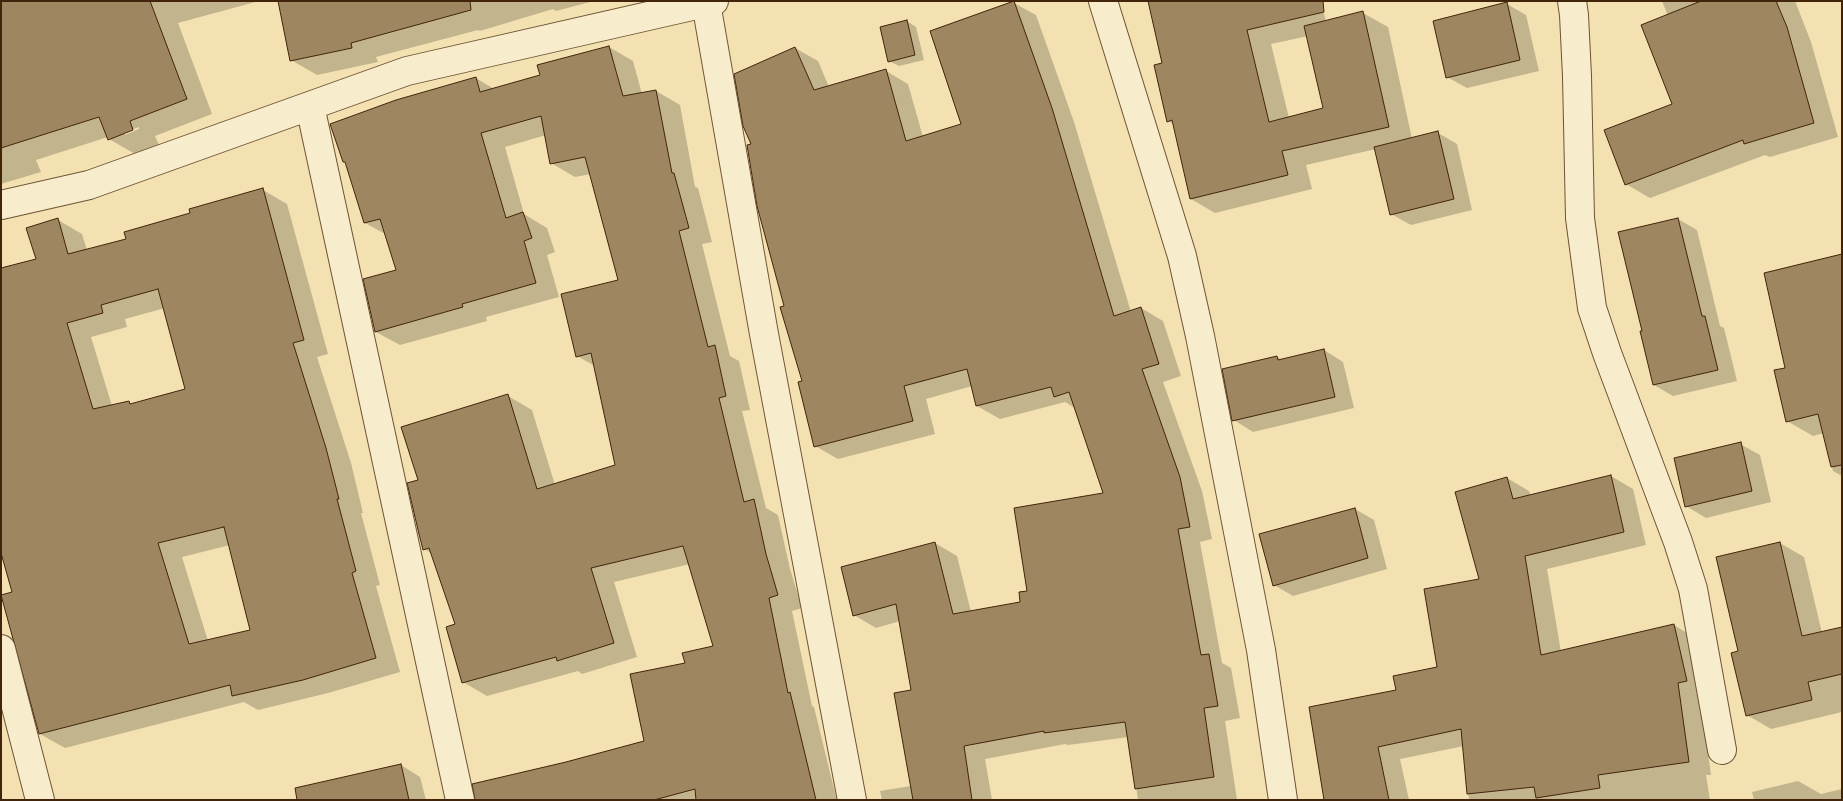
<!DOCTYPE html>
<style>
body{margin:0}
#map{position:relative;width:1843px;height:801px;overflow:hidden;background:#f3e1b1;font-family:"IM FELL Great Primer",serif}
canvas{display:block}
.frame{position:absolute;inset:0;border:2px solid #41240a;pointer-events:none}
</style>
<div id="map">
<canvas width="1843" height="801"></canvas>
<div class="frame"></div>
</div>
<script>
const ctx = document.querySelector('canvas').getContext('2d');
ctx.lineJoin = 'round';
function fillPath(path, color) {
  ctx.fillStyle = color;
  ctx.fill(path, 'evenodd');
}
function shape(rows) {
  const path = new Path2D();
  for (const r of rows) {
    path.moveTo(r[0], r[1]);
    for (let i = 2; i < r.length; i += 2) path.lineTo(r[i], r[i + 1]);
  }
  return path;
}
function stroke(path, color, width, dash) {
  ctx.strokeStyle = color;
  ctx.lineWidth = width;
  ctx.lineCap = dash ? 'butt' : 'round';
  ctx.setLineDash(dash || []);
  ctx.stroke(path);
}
fillPath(shape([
 [1,1,259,1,178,23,212,114,155,136,159,145,135,154,109,139,108,137,36,160,41,172,1,184],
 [139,127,139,129,125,135,125,132],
 [279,1,594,1,556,11,553,9,480,31,478,30,376,57,378,62,317,75,291,60],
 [1149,1,1321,1,1326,22,1363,13,1388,27,1412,139,1438,133,1457,144,1472,210,1411,225,1391,214,1376,149,1306,165,1312,189,1215,213,1191,199,1174,124,1168,121,1164,64],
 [1308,36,1324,109,1289,118,1271,44],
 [1662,1,1795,1,1811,42,1838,137,1770,157,1765,155,1650,198,1626,184,1673,105,1668,16],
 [1014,3,1036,15,1074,122,1131,312,1141,308,1163,321,1181,376,1163,382,1202,491,1212,539,1200,542,1222,663,1231,668,1240,718,1225,721,1237,800,1138,800,1129,737,1068,745,1065,744,985,759,992,800,882,800,880,791,911,786,913,691,900,621,876,628,854,615,935,543,957,556,971,612,1022,603,1105,494,1075,408,1065,402,1000,419,977,406,972,386,926,399,935,434,838,459,815,446,803,382,786,306,753,145,795,48,818,61,829,87,886,71,908,84,923,137,963,124],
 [1507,4,1526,15,1539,71,1467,88,1447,77],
 [907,21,916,27,924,60,899,66,889,61],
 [609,47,633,61,642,94,656,91,680,105,695,187,698,188,712,242,702,244,730,356,739,361,750,410,742,411,766,508,778,515,790,569,802,608,792,611,812,706,814,707,836,797,841,800,489,800,485,782,646,742,686,664,715,647,690,564,614,582,637,657,582,674,578,671,487,696,463,682,457,625,433,554,424,549,419,481,508,396,532,410,555,485,617,466,595,366,577,356,619,281,591,174,575,177,551,163,546,135,505,147,524,214,547,228,555,252,547,255,559,297,486,317,487,321,400,345,376,332,397,271,387,235,365,223,476,78,494,89,542,76],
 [263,190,287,204,328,354,317,357,351,463,363,513,361,513,380,585,376,586,400,672,328,693,258,710,244,702,65,748,40,734,13,593,37,260,58,220,82,234,87,250,128,240,192,214],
 [165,308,186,389,133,405,129,403,112,406,91,337,127,327,125,319],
 [230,545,252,631,208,641,182,557],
 [1678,219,1697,230,1720,326,1724,328,1737,381,1673,396,1654,385,1643,332],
 [1842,256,1842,476,1833,471,1824,433,1813,436,1787,421,1786,369],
 [1324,350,1343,362,1354,408,1253,432,1234,420,1277,357,1282,360],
 [1740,444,1760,455,1771,502,1706,518,1686,506],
 [1611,476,1633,489,1646,545,1547,569,1561,652,1674,625,1697,639,1700,695,1711,775,1706,775,1710,800,1469,800,1464,746,1400,759,1409,800,1326,800,1398,691,1439,668,1481,580,1507,478,1529,491,1531,496],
 [1355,509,1374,520,1387,569,1293,596,1274,585],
 [1780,543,1804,557,1822,633,1842,628,1842,712,1771,729,1747,715,1740,652],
 [401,765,420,777,426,800,303,800],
 [1798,781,1821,794,1842,789,1842,800,1754,800,1752,792]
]), '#0003');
const building = shape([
 [1,1,150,1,187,99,130,121,133,130,108,140,99,117,1,148,1,1],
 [278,1,470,1,471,10,351,43,352,48,290,61,278,1],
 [1014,1,1052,108,1114,316,1141,307,1159,364,1142,369,1180,477,1190,527,1178,529,1201,655,1209,654,1218,706,1204,708,1214,777,1135,789,1125,722,1044,733,1044,731,964,746,972,800,913,800,894,693,911,690,896,604,853,616,841,567,935,542,953,614,1020,602,1019,592,1027,591,1014,508,1103,493,1069,392,1054,397,1051,387,976,406,967,369,904,386,913,421,814,447,798,382,802,381,780,307,784,306,757,206,747,145,751,144,743,126,734,74,795,47,814,90,886,69,906,141,961,124,930,31,1014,1],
 [1148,1,1323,1,1324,12,1247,30,1269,122,1323,108,1304,26,1363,11,1389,127,1282,151,1288,175,1190,199,1172,120,1167,122,1154,65,1162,63,1148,1],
 [1701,1,1776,1,1787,27,1814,123,1744,144,1743,140,1625,185,1604,130,1672,104,1641,25,1701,1],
 [1507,2,1520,60,1446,78,1433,21,1507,2],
 [907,20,915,55,888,62,880,27,907,20],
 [609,46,623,96,656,90,672,173,674,173,689,228,679,231,708,347,715,345,726,396,719,398,744,502,754,499,766,554,778,595,769,598,788,693,790,692,816,800,696,800,695,789,654,800,475,800,472,784,566,762,644,741,630,674,685,663,682,653,713,646,683,546,591,568,614,643,557,661,556,657,462,683,446,627,455,624,429,548,423,550,419,534,407,483,418,480,401,427,508,394,537,489,615,465,591,353,576,357,561,294,618,280,585,157,550,164,541,116,481,133,506,218,523,212,532,238,524,241,536,283,462,304,463,307,375,332,363,279,396,270,380,219,364,223,345,162,343,162,330,124,396,100,476,77,480,92,540,75,537,65,609,46],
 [1438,131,1454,199,1390,215,1374,147,1438,131],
 [263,188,304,340,293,343,326,448,339,499,337,499,356,571,352,573,376,658,303,680,232,696,230,685,39,734,1,595,12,592,1,553,1,268,36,259,26,228,58,218,68,254,126,239,124,232,190,213,189,209,263,188],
 [158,289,185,389,130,404,129,401,93,409,67,323,103,313,101,305,158,289],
 [224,527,250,630,189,644,158,543,224,527],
 [1678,218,1702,316,1705,316,1718,370,1653,385,1640,331,1642,331,1618,232,1678,218],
 [1842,254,1842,465,1831,467,1818,414,1786,422,1774,370,1785,368,1764,273,1842,254],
 [1324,349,1335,397,1232,421,1222,369,1277,356,1278,360,1324,349],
 [1741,442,1752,491,1685,507,1674,458,1741,442],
 [1611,475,1624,532,1525,556,1541,655,1674,624,1687,681,1678,683,1689,762,1598,775,1600,788,1536,798,1534,787,1467,794,1461,729,1378,747,1389,800,1324,800,1309,707,1396,690,1393,676,1437,667,1424,589,1479,579,1455,492,1507,477,1513,499,1611,475],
 [1355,508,1368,558,1273,586,1259,534,1355,508],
 [1780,542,1802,636,1842,627,1842,674,1808,682,1812,700,1746,716,1731,653,1738,651,1716,557,1780,542],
 [401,764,409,800,297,800,295,788,401,764]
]);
fillPath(building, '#9e8661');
stroke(building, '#41240a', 1);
const street = shape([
 [1103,1,1182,256,1200,336,1261,650,1283,800],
 [1572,1,1574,15,1577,76,1580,218,1592,308,1607,353,1678,542,1693,589,1722,750],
 [706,3,764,334,852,800],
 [310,106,460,800],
 [1,205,89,185,407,71,714,1],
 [1,649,40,800]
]);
stroke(street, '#6e5334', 30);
stroke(street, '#f7eccc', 28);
</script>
